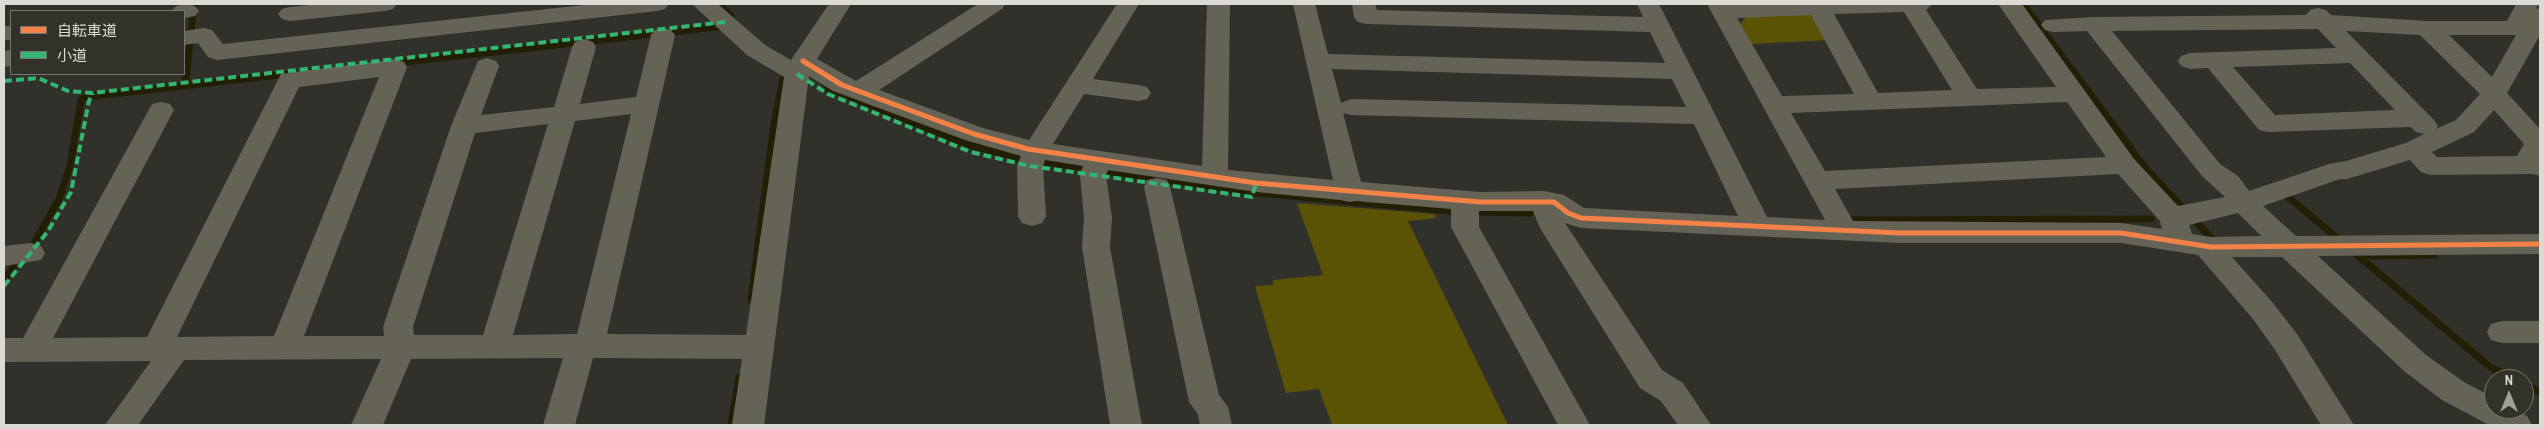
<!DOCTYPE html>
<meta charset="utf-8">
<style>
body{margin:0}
#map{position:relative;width:2544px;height:429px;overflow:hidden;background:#31312c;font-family:"Archivo Narrow","Noto Sans JP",sans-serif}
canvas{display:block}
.frame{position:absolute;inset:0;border:5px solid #dbdbd5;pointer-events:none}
.legend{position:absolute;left:10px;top:10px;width:175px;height:65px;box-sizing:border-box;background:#33322a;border:1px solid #76766e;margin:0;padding:6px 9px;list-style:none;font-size:15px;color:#dbdbd5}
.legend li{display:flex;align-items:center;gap:10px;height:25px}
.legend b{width:25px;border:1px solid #76766e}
.north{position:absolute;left:2484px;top:369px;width:50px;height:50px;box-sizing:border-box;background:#33322a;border:1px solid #76766e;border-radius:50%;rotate:0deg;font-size:14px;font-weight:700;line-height:20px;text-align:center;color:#dbdbd5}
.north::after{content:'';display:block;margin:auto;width:18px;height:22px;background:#a0a09a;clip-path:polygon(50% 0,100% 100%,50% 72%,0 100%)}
</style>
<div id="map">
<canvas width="2544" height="429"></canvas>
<div class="frame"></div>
<ul class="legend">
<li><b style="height:6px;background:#f48246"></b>自転車道</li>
<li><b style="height:6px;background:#33b770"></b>小道</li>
</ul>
<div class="north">N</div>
</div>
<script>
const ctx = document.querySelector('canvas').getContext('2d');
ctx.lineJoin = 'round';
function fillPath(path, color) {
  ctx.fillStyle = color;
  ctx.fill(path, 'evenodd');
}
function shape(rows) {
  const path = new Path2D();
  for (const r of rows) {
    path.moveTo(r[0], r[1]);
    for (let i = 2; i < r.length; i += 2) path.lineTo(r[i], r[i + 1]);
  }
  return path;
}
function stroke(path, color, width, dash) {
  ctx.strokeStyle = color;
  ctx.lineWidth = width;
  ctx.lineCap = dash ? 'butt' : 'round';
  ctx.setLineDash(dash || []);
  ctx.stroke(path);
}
fillPath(shape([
 [1810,14,1817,16,1830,40,1751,44,1740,24,1747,16],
 [1297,203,1435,214,1436,218,1408,221,1508,425,1332,425,1319,389,1286,393,1255,286,1273,285,1273,280,1323,275]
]), '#5c5206');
stroke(shape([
 [719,4,731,16],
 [2023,4,2147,170,2215,242],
 [396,63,725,26],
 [182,86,186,79,194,4],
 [828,88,969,145,1023,159,1248,192,1459,212],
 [2281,191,2336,237],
 [1470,212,1530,213],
 [1843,220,2151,219],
 [34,243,59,199,70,166,81,100,86,97,288,74],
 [2356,254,2490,367,2515,379],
 [2359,256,2435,255],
 [4,279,13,268],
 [751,300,773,131,783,78],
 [2524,384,2540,392],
 [731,425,739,377]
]), '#231f04', 7);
fillPath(shape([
 [187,4,195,6,199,11,195,16,184,18,184,11,172,11,176,6,187,4],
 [320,4,397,4,393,9,385,11,290,21,282,19,278,14,282,9,290,7,320,4],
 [594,4,669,4,665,9,657,11,217,60,208,57,198,43,184,45,184,31,204,28,212,30,223,44,594,4],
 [692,4,718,4,765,45,791,60,829,4,851,4,817,59,856,81,978,4,1005,4,1002,9,879,90,983,128,1029,140,1117,4,1139,4,1093,79,1138,85,1147,87,1151,93,1147,99,1138,101,1084,94,1053,144,1202,166,1207,4,1230,4,1228,170,1333,180,1293,4,1315,4,1328,54,1665,63,1650,32,1366,24,1358,22,1354,17,1352,4,1375,4,1377,10,1643,17,1637,4,1659,4,1767,217,1825,220,1707,4,1932,4,1926,10,1977,89,2056,87,1998,4,2022,4,2134,159,2178,206,2225,197,2202,176,2087,31,2053,32,2045,30,2041,25,2045,20,2094,17,2306,15,2310,10,2318,8,2326,10,2331,15,2427,21,2507,21,2516,4,2538,4,2536,9,2540,8,2540,35,2507,93,2540,129,2540,176,2533,174,2430,175,2421,172,2410,160,2347,179,2340,179,2263,206,2296,236,2540,234,2540,254,2318,256,2426,355,2464,382,2494,398,2494,409,2514,409,2527,416,2532,425,2489,425,2442,400,2404,371,2282,257,2232,257,2273,303,2297,334,2354,425,2321,425,2275,350,2253,319,2198,255,2121,243,1900,243,1581,228,1565,223,1662,370,1683,383,1711,425,1678,425,1661,401,1640,388,1540,228,1533,211,1479,211,1479,227,1590,425,1558,425,1451,227,1451,209,1355,201,1350,202,1340,200,1256,192,1108,170,1106,175,1112,218,1110,247,1142,425,1110,425,1082,247,1084,218,1080,175,1083,166,1045,160,1043,166,1046,216,1042,223,1032,226,1022,223,1018,216,1017,166,1021,156,965,140,833,91,809,76,764,425,732,425,742,359,593,358,575,425,543,425,563,358,411,359,383,425,351,425,381,359,184,360,138,425,105,425,151,361,4,362,4,338,23,338,152,104,161,102,170,104,174,110,53,338,147,337,281,74,395,59,404,62,407,67,304,336,384,336,383,327,451,126,478,61,487,58,496,61,499,66,481,115,554,107,572,47,575,42,584,39,593,42,596,47,580,104,636,97,651,35,655,30,663,28,671,30,675,35,607,334,746,335,784,77,747,55,692,4],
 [1904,12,1952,90,1878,93,1834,14,1904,12],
 [1811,15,1854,94,1782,96,1737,18,1811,15],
 [2318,29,2336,48,2190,53,2181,56,2178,61,2181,66,2190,69,2208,68,2259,130,2268,132,2411,127,2416,132,2424,134,2406,143,2346,161,2329,164,2249,191,2238,176,2220,164,2112,31,2318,29],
 [2346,31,2420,35,2480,94,2456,120,2436,129,2438,126,2434,120,2346,31],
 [2449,35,2516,35,2492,77,2449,35],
 [2350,63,2395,110,2275,115,2233,67,2350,63],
 [1332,69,1672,79,1686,107,1351,99,1341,103,1332,69],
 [379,77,274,336,177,337,299,87,379,77],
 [2067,102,2106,157,1825,171,1791,113,2067,102],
 [2494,110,2524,144,2517,156,2437,157,2432,152,2474,132,2494,110],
 [1343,113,1351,115,1694,124,1738,216,1584,208,1564,195,1544,191,1480,192,1361,182,1343,113],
 [631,114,577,334,513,335,575,121,631,114],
 [548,124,483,335,414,335,413,327,475,133,548,124],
 [2118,174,2160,221,2162,229,2121,223,1853,221,1835,189,2118,174],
 [2238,213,2261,236,2211,237,2192,234,2189,225,2238,213],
 [4,26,11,26,11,40,4,40,4,26],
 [11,50,11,66,4,67,4,51,11,50],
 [1157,178,1167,180,1170,187,1219,395,1228,407,1232,425,1200,425,1198,414,1189,402,1144,187,1147,180,1157,178],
 [31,243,41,246,45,253,41,260,4,266,4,246,31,243],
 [2502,321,2540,321,2540,343,2502,343,2491,340,2487,332,2491,324,2502,321]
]), '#656356');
stroke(shape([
 [797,74,828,94,971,152,1030,166,1252,197,1256,183],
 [4,81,38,78,68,91,92,93,725,22],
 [4,286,48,231,71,192,89,101,93,93]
]), '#33b770', 4, [8, 4]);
stroke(shape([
 [803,61,842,85,974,134,1028,149,1256,183,1480,202,1554,202,1568,213,1581,218,1900,233,2121,233,2211,247,2540,244]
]), '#f48246', 5);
</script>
